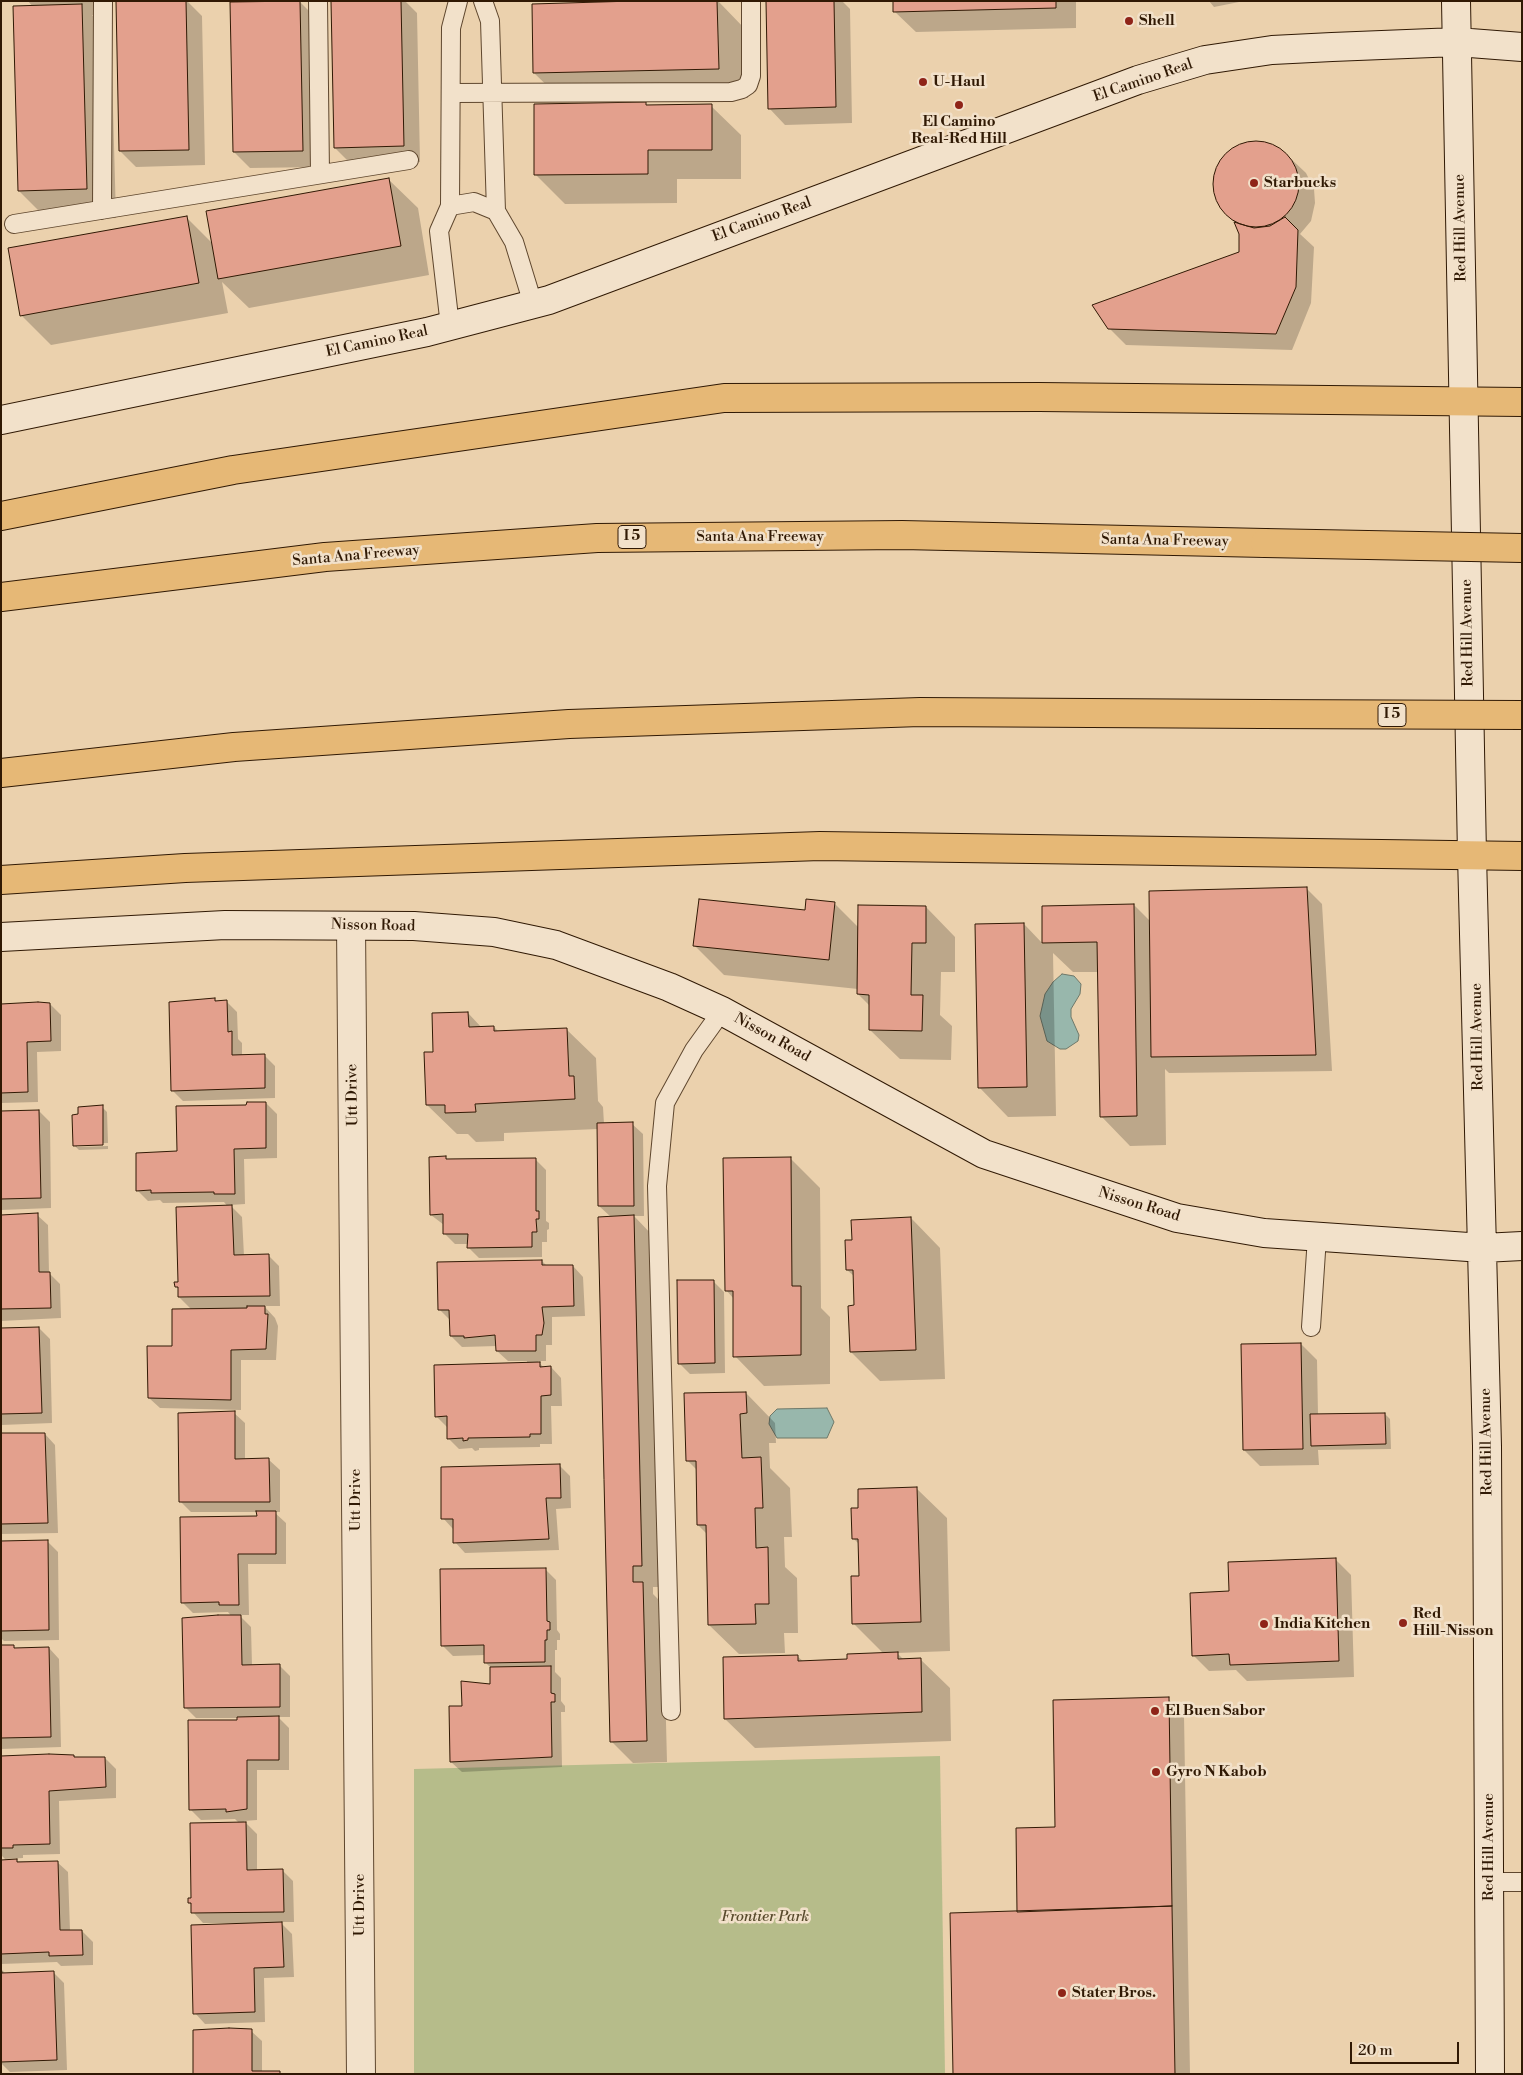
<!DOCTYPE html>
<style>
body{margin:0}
#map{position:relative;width:1523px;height:2075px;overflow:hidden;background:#ebd1ad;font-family:"Libre Bodoni",serif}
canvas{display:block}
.frame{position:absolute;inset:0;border:2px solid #301904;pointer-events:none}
.scale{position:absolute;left:1350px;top:2042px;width:109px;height:22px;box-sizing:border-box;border:2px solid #301904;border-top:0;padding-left:6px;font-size:15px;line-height:18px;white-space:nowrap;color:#301904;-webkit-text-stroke:4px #f2e1ca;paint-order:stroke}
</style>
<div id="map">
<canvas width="1523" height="2075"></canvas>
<div class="frame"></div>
<div class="scale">20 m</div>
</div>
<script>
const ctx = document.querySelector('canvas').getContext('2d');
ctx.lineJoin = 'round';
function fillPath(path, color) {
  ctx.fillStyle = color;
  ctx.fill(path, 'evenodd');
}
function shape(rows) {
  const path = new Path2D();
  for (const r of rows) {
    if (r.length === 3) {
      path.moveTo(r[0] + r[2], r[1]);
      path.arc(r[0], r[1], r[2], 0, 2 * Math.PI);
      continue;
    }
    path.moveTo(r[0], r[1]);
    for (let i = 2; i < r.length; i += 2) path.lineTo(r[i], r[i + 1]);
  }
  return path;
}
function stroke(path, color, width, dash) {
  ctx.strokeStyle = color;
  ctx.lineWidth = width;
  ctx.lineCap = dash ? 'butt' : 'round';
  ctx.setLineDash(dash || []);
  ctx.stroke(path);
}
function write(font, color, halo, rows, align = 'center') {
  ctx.font = font + ' "Libre Bodoni",serif';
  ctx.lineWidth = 5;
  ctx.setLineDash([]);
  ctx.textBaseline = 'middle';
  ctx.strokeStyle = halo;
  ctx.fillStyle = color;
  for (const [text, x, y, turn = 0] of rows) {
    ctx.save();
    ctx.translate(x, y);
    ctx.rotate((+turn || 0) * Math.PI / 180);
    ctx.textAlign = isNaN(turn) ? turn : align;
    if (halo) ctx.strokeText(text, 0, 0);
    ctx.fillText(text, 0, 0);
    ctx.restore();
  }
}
fillPath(shape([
 [940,1756,945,2074,414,2074,414,1769]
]), '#b6bc8a');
const water = shape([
 [1062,974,1074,976,1081,984,1080,994,1071,1009,1071,1017,1079,1035,1078,1041,1066,1049,1060,1049,1047,1041,1040,1016,1045,994,1053,982,1062,974],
 [827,1408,834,1422,827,1438,777,1438,769,1424,770,1416,777,1409,827,1408]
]);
fillPath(water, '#98b7ac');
stroke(water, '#6e7869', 1);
fillPath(shape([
 [28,1,110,1,110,15,92,15,111,35,116,218,48,220,19,191,33,7],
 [146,1,187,1,202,16,205,165,136,167,120,151],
 [332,1,405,1,417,13,420,162,351,164,335,148],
 [676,1,718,1,746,30,748,98,564,102,534,73],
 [767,1,842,1,850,9,852,123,785,125,769,108],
 [894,1,1076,1,1076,28,916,32,894,11],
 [1209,1,1244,1,1214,7],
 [300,2,316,18,319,167,250,168,234,152],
 [645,104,648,107,711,106,741,135,741,179,677,179,677,203,565,204,536,175],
 [1260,142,1274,145,1289,157,1306,173,1314,189,1315,203,1311,221,1300,234,1314,247,1311,303,1292,350,1126,345,1109,328,1240,252,1240,234,1236,224,1225,212,1216,196,1214,181,1218,166,1229,152,1246,143],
 [388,179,418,208,429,275,249,308,222,282,228,313,51,345,22,316,9,249,186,217,213,244],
 [1306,888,1322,904,1332,1071,1169,1073,1165,1069,1166,1145,1130,1146,1101,1116,1099,972,1073,972,1053,953,1056,1116,1008,1117,979,1087,1024,924,1043,944,1043,907,1134,905,1151,922],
 [834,903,859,928,926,907,955,937,955,972,941,972,940,1015,952,1026,951,1060,900,1059,870,1030,870,1006,858,994,858,989,724,975,695,946],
 [214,999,217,1002,226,1001,237,1012,238,1039,242,1043,242,1056,264,1055,275,1066,275,1098,183,1101,172,1090],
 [50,1004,61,1015,61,1051,37,1052,38,1102,1,1103,1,1005],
 [468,1013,482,1028,494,1027,499,1032,566,1029,596,1058,598,1101,603,1107,604,1124,632,1124,643,1134,644,1216,634,1216,655,1238,663,1587,653,1587,653,1594,663,1604,667,1762,633,1763,612,1742,611,1217,599,1206,598,1129,504,1133,504,1141,476,1142,468,1134,457,1134,427,1105,434,1053],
 [266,1103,277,1114,277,1158,244,1159,245,1204,230,1205,242,1217,244,1256,268,1255,279,1266,280,1306,264,1306,275,1318,278,1326,276,1360,241,1360,241,1410,160,1408,149,1398,192,1310,179,1297,179,1290,176,1286,228,1207,224,1202,163,1203,160,1200,148,1201,137,1190,178,1152,247,1106],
 [102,1107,107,1112,108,1143,77,1144,77,1147,108,1146,108,1149,79,1150,74,1145],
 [39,1111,50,1122,51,1208,1,1210,1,1112],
 [445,1157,448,1160,535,1159,546,1170,546,1221,549,1223,549,1229,547,1230,547,1242,542,1242,542,1257,479,1258,469,1248,469,1244,455,1244,444,1233,444,1225,431,1215],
 [790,1158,820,1188,821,1308,830,1317,830,1384,764,1386,735,1356,734,1299,726,1290],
 [37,1215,48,1225,49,1273,60,1284,61,1318,1,1321,1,1216],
 [911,1218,940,1248,945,1379,880,1381,851,1352,855,1307,854,1276,847,1270,853,1241],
 [542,1261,547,1266,573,1266,583,1277,585,1316,552,1317,552,1345,546,1345,546,1361,538,1361,544,1368,551,1367,561,1378,562,1406,551,1406,552,1444,540,1444,540,1447,479,1448,479,1450,475,1451,472,1448,459,1449,448,1438,447,1427,436,1416,527,1363,527,1361,508,1361,497,1351,497,1346,462,1347,451,1336,450,1320,439,1309],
 [713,1281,724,1292,725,1373,690,1374,680,1364],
 [39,1328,50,1339,52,1423,1,1425,1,1330],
 [1301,1344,1317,1360,1318,1415,1385,1414,1390,1419,1391,1449,1318,1450,1319,1465,1260,1466,1244,1450],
 [746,1393,775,1423,776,1443,769,1443,770,1468,790,1488,792,1537,784,1537,785,1567,797,1578,798,1633,784,1633,785,1653,739,1654,709,1625,707,1534,698,1525,697,1470,687,1460],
 [234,1413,245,1423,245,1460,269,1460,280,1470,280,1512,274,1512,286,1523,286,1564,248,1564,249,1615,239,1615,251,1627,252,1666,279,1665,290,1676,290,1717,278,1717,289,1728,289,1770,257,1770,257,1820,244,1821,257,1834,257,1871,283,1871,293,1881,294,1922,280,1922,292,1934,294,1977,264,1978,265,2022,205,2024,195,2013,238,1923,203,1923,193,1912,193,1906,189,1903,239,1823,235,1819,201,1820,190,1809,238,1718,196,1718,185,1707,232,1617,228,1612,193,1613,182,1602,258,1517,258,1512,191,1512,180,1501],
 [45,1434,55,1445,58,1533,1,1534,1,1436],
 [559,1465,570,1476,571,1508,556,1509,559,1550,465,1553,455,1542,453,1529,443,1518],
 [917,1489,947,1518,950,1651,897,1653,904,1660,920,1659,950,1688,951,1741,755,1748,725,1719,797,1656,804,1662,848,1661,884,1654,853,1623,860,1577,860,1545,853,1538,859,1509],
 [1,1541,47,1541,58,1552,59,1640,4,1641,1,1638],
 [1335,1559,1351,1575,1354,1677,1247,1681,1236,1670,1209,1671,1193,1655,1230,1592],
 [545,1569,556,1580,557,1630,560,1634,560,1640,557,1640,557,1650,555,1650,555,1672,561,1678,561,1701,565,1706,565,1712,561,1712,562,1767,462,1772,451,1762,463,1708,491,1686,491,1668,485,1662,485,1655,453,1656,442,1645],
 [1,1646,13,1646,16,1649,49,1648,59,1659,61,1747,1,1749],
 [1168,1699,1184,1715,1190,2074,954,2074,1019,1913,1057,1828],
 [74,1756,76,1758,105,1758,116,1769,116,1798,59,1801,60,1854,23,1855,23,1858,5,1859,1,1855,1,1757],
 [1,1861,57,1862,68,1872,70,1931,82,1931,93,1942,93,1965,61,1966,57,1962,1,1964],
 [1,1969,6,1974,53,1972,64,1983,67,2070,10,2072,1,2063],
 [251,2031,262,2041,262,2072,281,2074,195,2074]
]), '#0003');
const building = shape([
 [116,1,186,1,189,150,119,151,116,1],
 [300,1,303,151,233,152,230,2,300,1],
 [331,1,401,1,404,146,334,148,331,1],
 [634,1,717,1,719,69,533,73,532,4,634,1],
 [766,1,834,1,836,107,768,109,766,1],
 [893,1,1056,1,1056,8,893,12,893,1],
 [82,4,87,189,18,191,13,6,82,4],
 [646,102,646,105,712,104,712,150,648,150,648,174,534,175,534,104,646,102],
 [1256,184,43],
 [389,178,401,246,218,279,206,211,389,178],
 [187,216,199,283,20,316,8,248,187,216],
 [1285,217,1298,230,1296,287,1276,334,1108,329,1092,305,1239,252,1239,234,1234,222,1254,228,1270,226,1285,217],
 [1307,887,1316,1055,1151,1057,1149,891,1307,887],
 [699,899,805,910,806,899,835,902,829,960,693,946,699,899],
 [1134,904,1137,1116,1100,1117,1097,942,1042,943,1042,906,1134,904],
 [858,905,926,906,926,943,912,943,911,995,923,995,922,1031,869,1030,869,995,857,994,858,905],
 [1024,923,1027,1087,978,1088,975,924,1024,923],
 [215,998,215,1001,227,1000,228,1032,232,1031,232,1055,265,1054,265,1088,171,1091,169,1002,215,998],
 [38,1002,50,1003,51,1041,27,1042,28,1092,1,1093,1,1004,38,1002],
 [468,1012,469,1027,494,1026,494,1031,567,1028,569,1076,574,1076,575,1099,475,1104,476,1112,445,1113,445,1105,426,1105,424,1052,433,1052,432,1013,468,1012],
 [247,1102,266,1102,266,1148,234,1149,235,1194,214,1194,214,1192,151,1193,151,1190,136,1191,136,1153,177,1151,176,1106,246,1105,247,1102],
 [103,1105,103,1145,73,1146,72,1115,78,1114,78,1107,103,1105],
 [39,1110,41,1198,1,1199,1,1111,39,1110],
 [633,1122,634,1206,598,1206,597,1123,633,1122],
 [446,1156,446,1159,536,1158,536,1211,539,1211,539,1219,536,1219,537,1232,532,1232,532,1247,467,1248,468,1234,443,1234,443,1214,430,1215,429,1157,446,1156],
 [791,1157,792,1286,801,1286,801,1355,733,1357,733,1291,725,1291,723,1158,791,1157],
 [232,1205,234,1255,269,1254,270,1296,178,1297,178,1287,175,1287,174,1282,178,1282,176,1207,232,1205],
 [38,1213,39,1272,50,1272,51,1308,1,1309,1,1215,38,1213],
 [634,1215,642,1566,633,1566,633,1582,643,1582,647,1741,610,1742,598,1217,634,1215],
 [911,1217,916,1350,850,1352,848,1306,854,1305,853,1270,846,1270,845,1240,852,1240,851,1220,911,1217],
 [542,1260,542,1265,573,1265,574,1306,542,1307,544,1323,542,1335,536,1335,536,1351,496,1351,495,1335,464,1338,464,1336,450,1336,449,1310,438,1310,437,1262,542,1260],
 [677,1280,714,1280,715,1363,678,1364,677,1280],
 [247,1306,265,1306,265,1314,268,1314,266,1349,231,1350,231,1400,148,1398,147,1346,172,1346,172,1309,247,1308,247,1306],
 [39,1327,42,1413,1,1414,1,1328,39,1327],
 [1301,1343,1303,1449,1243,1450,1241,1344,1301,1343],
 [540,1362,540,1367,551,1366,551,1395,541,1396,541,1434,530,1434,530,1437,468,1438,468,1440,463,1441,463,1438,447,1439,447,1416,435,1417,434,1365,540,1362],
 [746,1392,747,1413,740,1414,742,1458,761,1457,763,1508,755,1508,756,1548,768,1547,769,1604,755,1604,756,1624,708,1625,706,1525,697,1525,696,1461,686,1461,684,1393,746,1392],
 [235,1411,235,1459,269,1458,270,1502,179,1502,178,1413,235,1411],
 [1385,1413,1386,1444,1311,1446,1310,1414,1385,1413],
 [1,1433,45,1433,48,1523,1,1524,1,1433],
 [560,1464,561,1498,546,1498,549,1539,453,1543,453,1519,441,1519,441,1467,560,1464],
 [917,1487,921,1622,852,1624,851,1576,859,1576,858,1539,852,1539,851,1508,858,1508,858,1489,917,1487],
 [256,1511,276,1511,276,1554,238,1554,239,1605,219,1605,219,1602,181,1603,180,1517,257,1516,256,1511],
 [48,1540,49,1630,1,1631,1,1541,48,1540],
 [1336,1558,1339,1661,1230,1665,1229,1654,1192,1656,1190,1593,1229,1591,1228,1562,1336,1558],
 [546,1568,547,1621,550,1622,550,1630,547,1630,547,1640,545,1640,545,1662,484,1663,484,1645,441,1646,440,1569,546,1568],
 [218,1615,241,1615,242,1665,280,1664,280,1707,184,1708,182,1618,218,1615],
 [1,1645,14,1645,14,1648,49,1647,51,1737,1,1738,1,1645],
 [898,1652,898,1659,921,1658,922,1712,724,1719,723,1657,798,1655,798,1661,847,1659,847,1654,898,1652],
 [551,1666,551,1693,555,1694,555,1702,551,1702,552,1757,450,1762,449,1706,462,1706,461,1681,490,1684,490,1667,551,1666],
 [1169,1697,1172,1906,1017,1912,1016,1828,1055,1827,1053,1700,1169,1697],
 [279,1716,279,1760,247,1760,247,1809,226,1812,226,1809,189,1810,188,1720,237,1720,237,1717,279,1716],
 [49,1754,74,1755,74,1757,105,1757,106,1787,49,1791,50,1844,13,1845,13,1848,1,1848,1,1756,49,1754],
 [246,1822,247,1870,283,1869,284,1912,191,1913,191,1903,188,1903,188,1898,191,1898,190,1823,246,1822],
 [17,1859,17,1862,58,1861,60,1930,82,1930,83,1955,49,1956,49,1952,1,1954,1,1860,17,1859],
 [1172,1906,1175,2074,953,2074,950,1913,1172,1906],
 [282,1922,284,1967,254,1968,255,2012,193,2014,191,1925,282,1922],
 [1,1968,2,1973,54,1971,57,2060,1,2062,1,1968],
 [229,2028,252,2029,252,2071,280,2071,280,2074,193,2074,193,2030,229,2028]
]);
fillPath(building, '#e3a08d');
stroke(building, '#301904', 1);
const lane = shape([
 [318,1,320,174],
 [483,1,490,21,496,211],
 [451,93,731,92,742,89,748,85,751,76,751,1],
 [450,206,474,202,496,211,514,242,533,304],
 [102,210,103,1],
 [14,224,409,160],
 [450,326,439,231,450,206,451,28,458,1],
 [1311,1327,1317,1237],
 [671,1711,657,1186,665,1103,694,1050,722,1011],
 [1490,1882,1522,1882]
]);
const street = shape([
 [351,926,361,2074]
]);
const secondary = shape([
 [1456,1,1472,855,1487,1446,1490,2074],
 [1,420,427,332,549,300,1138,80,1205,60,1272,50,1332,47,1457,42,1522,47],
 [1,937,225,925,414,926,494,932,556,945,669,987,722,1011,984,1154,1177,1218,1264,1233,1483,1248,1522,1246]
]);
const highway = shape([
 [1,516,233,470,724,398,1039,397,1522,402],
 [1,597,325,557,597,538,902,535,1265,543],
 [1,773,234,747,569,724,920,712,1262,714],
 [1,880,185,868,820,846,1522,856]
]);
stroke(lane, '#5f472e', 20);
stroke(street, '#5f472e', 30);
stroke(secondary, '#301904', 30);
stroke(highway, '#301904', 30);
stroke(lane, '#f2e1ca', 18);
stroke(street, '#f2e1ca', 28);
stroke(secondary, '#f2e1ca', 28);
stroke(highway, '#e6b876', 28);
const highwayBridge = shape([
 [1265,543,1522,548],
 [1262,714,1522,715]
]);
stroke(highwayBridge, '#301904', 30, []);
stroke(highwayBridge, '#e6b876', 28);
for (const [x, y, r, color] of [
 [1129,21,5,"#8f2418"],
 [923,82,5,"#8f2418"],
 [959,105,5,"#8f2418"],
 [1254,183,5,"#8f2418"],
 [1403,1623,5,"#8f2418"],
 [1264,1624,5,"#8f2418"],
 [1155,1711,5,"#8f2418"],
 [1156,1772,5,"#8f2418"],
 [1062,1993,5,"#8f2418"]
]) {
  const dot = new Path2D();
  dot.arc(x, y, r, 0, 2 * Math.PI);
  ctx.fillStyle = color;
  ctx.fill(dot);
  stroke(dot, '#f2e1ca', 2);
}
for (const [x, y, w] of [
 [632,537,28],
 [1392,715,28]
]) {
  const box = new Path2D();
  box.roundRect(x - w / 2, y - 11.5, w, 23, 4);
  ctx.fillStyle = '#f2e1ca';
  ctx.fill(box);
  stroke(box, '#301904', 1);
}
write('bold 14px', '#301904', null, [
 ["I 5",632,537],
 ["I 5",1392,715]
]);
write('bold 15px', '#301904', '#f2e1ca', [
 ["Shell",1139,21],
 ["U-Haul",933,82],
 ["El Camino",959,122,"center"],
 ["Real-Red Hill",959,139,"center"],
 ["Starbucks",1264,183],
 ["Red",1413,1614],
 ["Hill-Nisson",1413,1631],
 ["India Kitchen",1274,1624],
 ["El Buen Sabor",1165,1711],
 ["Gyro N Kabob",1166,1772],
 ["Stater Bros.",1072,1993]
], 'left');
write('15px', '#301904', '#f2e1ca', [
 ["El Camino Real",1143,81,-19],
 ["El Camino Real",762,220,-20],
 ["Red Hill Avenue",1461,228,-91],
 ["El Camino Real",377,342,-12],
 ["Santa Ana Freeway",760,537],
 ["Santa Ana Freeway",1165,541,1],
 ["Santa Ana Freeway",356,556,-5],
 ["Red Hill Avenue",1468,633,-91],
 ["Nisson Road",373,926,1],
 ["Red Hill Avenue",1478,1037,-91],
 ["Nisson Road",772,1038,29],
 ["Utt Drive",353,1095,-91],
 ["Nisson Road",1139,1205,17],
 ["Red Hill Avenue",1487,1442,-91],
 ["Utt Drive",356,1500,-90],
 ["Red Hill Avenue",1489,1847,-90],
 ["Utt Drive",360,1905,-90]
]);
write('italic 15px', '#584a2c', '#f2e1ca', [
 ["Frontier Park",765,1917]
]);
</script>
